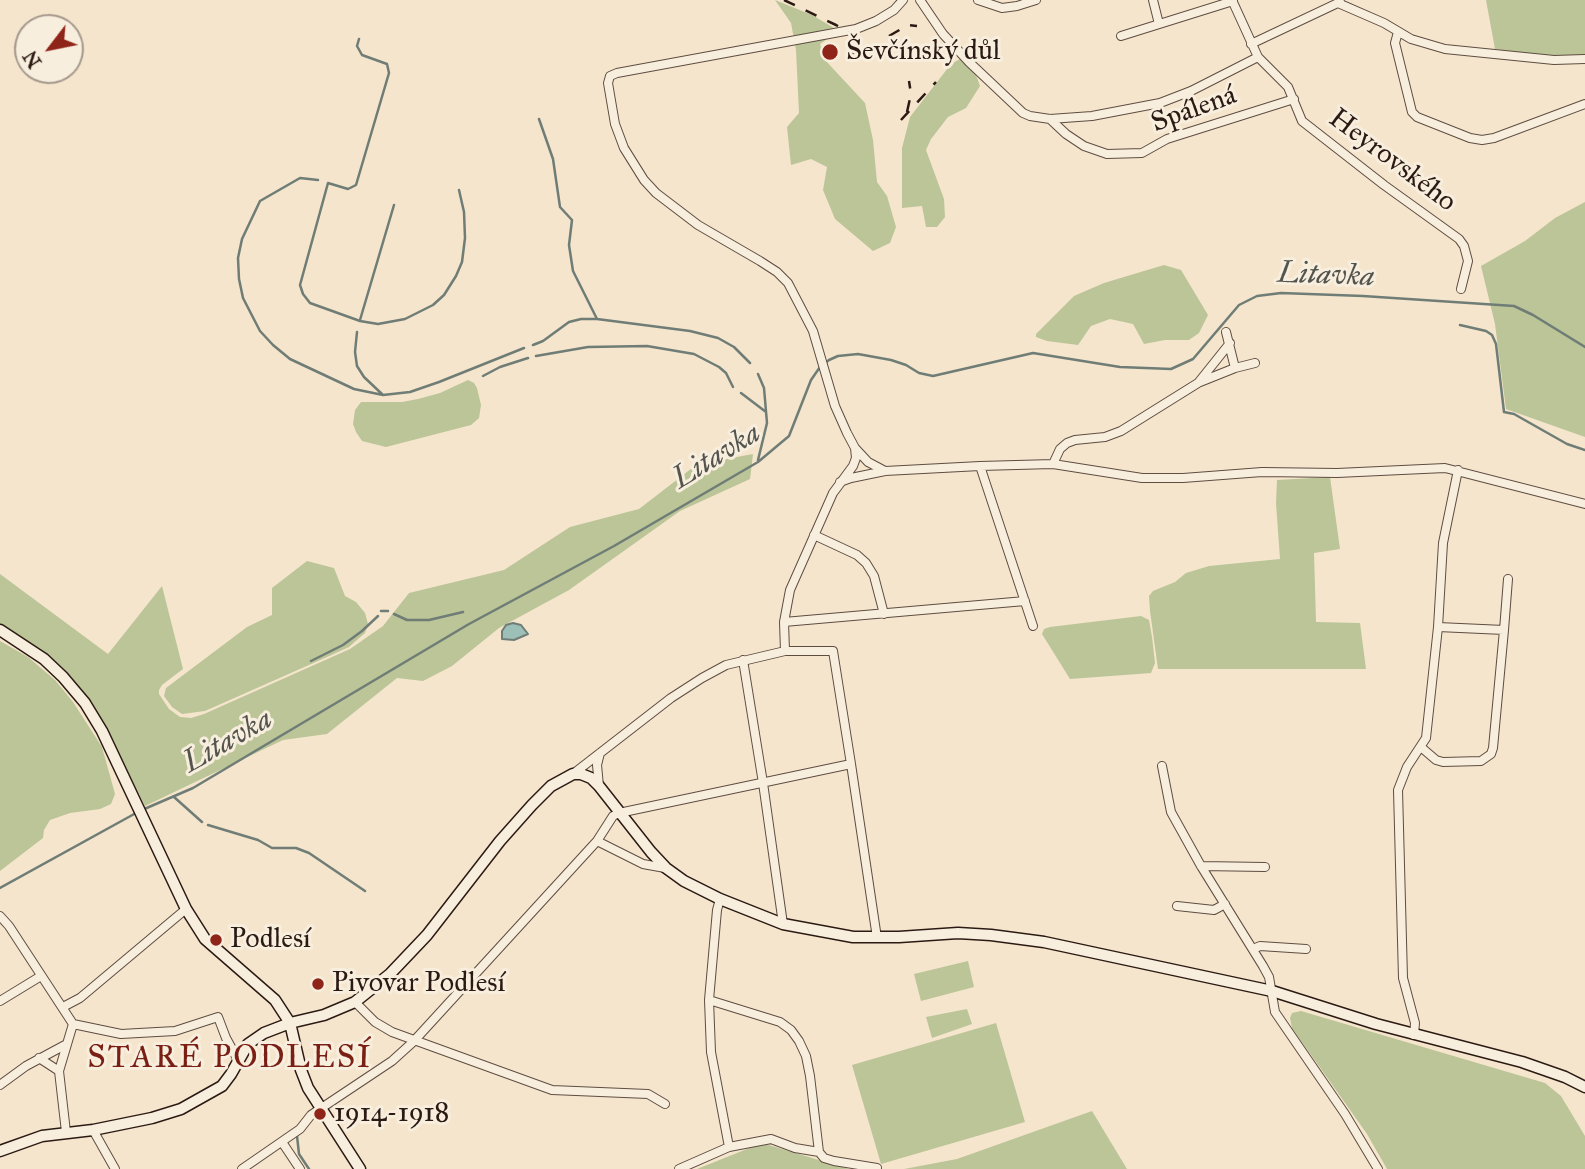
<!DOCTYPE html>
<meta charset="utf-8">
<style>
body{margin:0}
#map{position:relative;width:1585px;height:1169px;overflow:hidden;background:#f5e5cc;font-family:"IM FELL Great Primer",serif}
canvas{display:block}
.north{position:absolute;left:14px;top:14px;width:70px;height:70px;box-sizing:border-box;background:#f8eede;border:2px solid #a6998d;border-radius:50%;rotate:238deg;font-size:19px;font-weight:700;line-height:28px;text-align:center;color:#2b1a13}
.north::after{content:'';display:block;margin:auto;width:24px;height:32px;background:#8f2418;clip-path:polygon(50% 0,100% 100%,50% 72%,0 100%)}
</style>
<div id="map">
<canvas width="1585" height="1169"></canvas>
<div class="north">N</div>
</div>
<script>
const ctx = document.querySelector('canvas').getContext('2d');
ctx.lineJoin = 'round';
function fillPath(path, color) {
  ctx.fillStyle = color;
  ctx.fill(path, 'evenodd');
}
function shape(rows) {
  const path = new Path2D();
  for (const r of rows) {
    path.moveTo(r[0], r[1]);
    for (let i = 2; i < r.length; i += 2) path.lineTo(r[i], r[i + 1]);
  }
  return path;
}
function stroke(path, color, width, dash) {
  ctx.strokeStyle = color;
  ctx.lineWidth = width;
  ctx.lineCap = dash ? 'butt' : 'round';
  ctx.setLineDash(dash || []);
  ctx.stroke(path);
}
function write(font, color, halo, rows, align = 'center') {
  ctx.font = font + ' "IM FELL Great Primer",serif';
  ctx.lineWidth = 6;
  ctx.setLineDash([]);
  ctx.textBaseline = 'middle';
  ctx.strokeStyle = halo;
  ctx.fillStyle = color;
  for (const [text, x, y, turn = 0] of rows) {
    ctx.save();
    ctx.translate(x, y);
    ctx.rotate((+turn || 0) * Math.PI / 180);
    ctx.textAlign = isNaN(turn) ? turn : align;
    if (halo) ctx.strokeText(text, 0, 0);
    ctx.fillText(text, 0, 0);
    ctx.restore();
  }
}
fillPath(shape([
 [775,0,812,15,839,31,820,44,825,60,865,103,873,140,877,182,887,196,896,227,890,243,873,251,835,219,823,190,827,167,811,159,791,165,787,127,799,113,796,50,791,23],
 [1486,0,1585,0,1585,58,1567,60,1495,49],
 [960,59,976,75,980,86,966,108,948,117,931,139,926,150,944,199,945,217,937,227,926,227,922,206,902,208,902,148,910,117,951,64],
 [1585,202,1585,437,1506,409,1495,324,1481,266,1525,241,1555,218],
 [1164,265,1181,270,1208,315,1199,333,1189,340,1165,340,1144,344,1133,324,1110,319,1091,326,1078,345,1047,341,1036,337,1036,334,1074,296,1104,283],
 [468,380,474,383,477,388,481,405,479,418,471,425,386,447,362,441,356,432,353,424,355,410,361,402,402,402,418,399,440,393],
 [753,454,750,479,680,511,569,590,499,628,452,666,423,681,397,678,327,734,283,740,145,806,109,734,63,671,0,624,0,574,108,654,162,586,183,669,162,685,159,690,159,694,169,709,180,717,191,718,204,714,350,649,383,626,409,593,504,570,570,527,639,509,709,455,721,460],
 [1330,477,1340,549,1314,553,1316,622,1360,623,1366,669,1158,669,1150,611,1149,596,1153,591,1175,582,1186,573,1209,566,1280,559,1276,503,1277,480],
 [307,561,334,568,345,596,356,602,365,613,368,624,365,633,349,647,327,657,205,711,182,714,172,707,164,696,166,688,247,627,272,615,272,588],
 [1141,616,1149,620,1152,637,1155,663,1151,673,1070,679,1042,634,1044,629,1050,627],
 [0,641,28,657,55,680,73,702,102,747,115,794,111,804,100,809,70,813,50,820,44,830,43,838,0,871],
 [968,961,974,987,921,1001,914,974],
 [967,1009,972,1024,932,1038,926,1017],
 [1301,1011,1545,1083,1561,1096,1585,1136,1585,1169,1387,1169,1367,1134,1292,1028,1290,1018,1292,1013],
 [996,1023,1025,1122,881,1164,852,1065],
 [1092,1111,1127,1169,904,1169,957,1159],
 [762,1143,849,1169,697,1169]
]), '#bbc598');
const water = shape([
 [513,623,521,625,528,634,514,640,502,639,502,631,506,625,513,623]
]);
fillPath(water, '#9cbfb8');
stroke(water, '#6f7d76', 2);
stroke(shape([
 [359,39,357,46,362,55,387,64,389,73,356,185,348,189,328,183,300,285,303,294,310,303,360,321,378,324,405,319,433,305,444,295,456,276,462,262,465,238,464,212,459,190],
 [539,119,553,159,560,207,572,220,569,245,573,271,597,319],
 [318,180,300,178,260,201,242,239,238,258,239,279,243,298,260,331,273,345,290,359,354,389,383,395],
 [360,320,394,205],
 [1460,325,1486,331,1492,335,1496,344,1504,412,1514,414,1567,444,1585,450],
 [357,332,355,352,357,366,364,377,383,395,410,392,439,382,524,348],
 [533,345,543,341,569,322,581,319,597,319,690,331,718,338,734,347,750,363],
 [536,356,588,347,647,346,694,354,719,367,726,373,733,387],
 [758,374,764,388,767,423,758,460],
 [483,376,500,367,528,358],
 [741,393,766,412],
 [381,611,388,611],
 [394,614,407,620,429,620,463,612],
 [311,661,343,645,362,631,378,616],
 [174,797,202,822],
 [142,810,193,788,469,624,614,546,758,462,789,436,811,380,820,367,829,360,838,356,858,354,891,360,906,365,919,373,933,376,1033,353,1120,367,1171,369,1193,359,1239,305,1257,296,1281,293,1363,296,1514,306,1533,315,1585,347],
 [208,825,258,840,272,848,296,848,309,853,365,891],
 [0,888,136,813],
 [297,1136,299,1154,309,1169]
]), '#6f7d76', 2.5);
const street = shape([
 [920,0,943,34,969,62,1023,113,1030,116,1050,119,1092,116,1160,103,1191,91,1258,57],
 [978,0,1002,8,1017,6,1036,0],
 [1153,0,1159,24],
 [1232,0,1258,57,1288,87,1302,121,1384,185,1459,239,1464,246,1468,261,1461,289],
 [1338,3,1384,23,1411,39,1445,49,1554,60,1585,59],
 [1398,32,1395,43,1412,112,1417,117,1470,138,1482,140,1494,138,1585,104],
 [1121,36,1233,1],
 [1251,44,1340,2],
 [1050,119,1066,134,1084,146,1107,154,1142,153,1167,139,1294,99],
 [1226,332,1235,368],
 [1200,382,1235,368,1255,363],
 [1053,464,1060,449,1067,443,1075,440,1105,437,1121,431,1198,383,1230,343],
 [980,466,1033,626],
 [885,471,868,462,855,448,847,433,835,406,813,331,788,283,777,272,760,261,698,225,656,193,644,180,624,148,615,124,608,83,610,76,617,73,856,29,876,21,894,10,903,0],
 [840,482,851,478,885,471,980,466,1053,464,1142,478,1183,478,1262,472,1337,473,1445,468,1585,504],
 [814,535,857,555,866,563,874,576,884,614],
 [784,622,1025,601],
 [1504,630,1508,579],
 [743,660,763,783,783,924],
 [1422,748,1436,760,1443,762,1481,761,1491,754,1493,748,1504,630,1438,627],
 [851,764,877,938],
 [1162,766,1171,812,1201,866,1263,966,1269,977,1275,1012,1345,1114,1378,1169],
 [573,774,671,698,702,678,726,665,785,651,784,622,790,590,833,493,853,466,856,458,855,448],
 [599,786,597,765,600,753],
 [597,841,643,864,665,868],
 [1201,866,1265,867],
 [720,899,717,910,709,1000,711,1052,729,1147,771,1139,795,1148,819,1152,824,1158,834,1161,877,1168],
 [1177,906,1214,910,1225,904],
 [0,916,9,926,73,1024,121,1034,175,1031,218,1017,226,1038,238,1060],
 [1253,949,1260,946,1306,949],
 [709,1000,780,1022,791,1030,799,1041,806,1056,810,1076,819,1152],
 [0,1001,41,976],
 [355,1002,375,1022,392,1032,552,1090,648,1094,665,1104],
 [63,1007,80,998,186,909],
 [1414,1035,1415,1023,1403,978,1398,790,1407,767,1426,738,1438,627,1443,543,1458,470],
 [39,1058,59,1071],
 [0,1085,26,1066,65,1045],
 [93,1130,115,1169],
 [66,1132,59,1071,73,1024],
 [282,1142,300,1169],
 [242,1169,300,1129,311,1115,392,1061,413,1042,597,841,613,816,619,813,851,764,833,651,785,651],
 [679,1169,729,1147]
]);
const secondary = shape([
 [0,630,44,659,63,677,85,703,102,731,186,909,205,939,275,1000,290,1023,301,1070,308,1088,360,1169],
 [0,1151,42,1136,93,1130,152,1118,181,1109,222,1086,231,1074,248,1044,264,1033,290,1023,324,1015,355,1002,390,974,427,935,500,841,532,805,551,786,573,774,581,774,591,778,599,786,651,852,666,868,684,881,720,899,783,924,853,937,899,937,958,933,991,935,1044,942,1272,991,1376,1024,1522,1062,1565,1077,1585,1087]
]);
stroke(street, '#5e4d41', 10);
stroke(secondary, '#2b1a13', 13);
stroke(street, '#f8eede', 8);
stroke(secondary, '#f8eede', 10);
stroke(shape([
 [784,0,836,25,859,38,861,41,859,49,850,55,819,50],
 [889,36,908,25,917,26],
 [907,112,911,94,909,81],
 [901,120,936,82]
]), '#2b1a13', 2.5, [12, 12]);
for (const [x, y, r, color] of [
 [830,52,9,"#8f2418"],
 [216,940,7,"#8f2418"],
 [318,984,7,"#8f2418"],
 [320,1114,7,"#8f2418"]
]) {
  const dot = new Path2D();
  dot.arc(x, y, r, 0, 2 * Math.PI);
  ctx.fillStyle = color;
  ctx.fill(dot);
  stroke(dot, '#f8eede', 2.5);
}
write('28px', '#2b1a13', '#f8eede', [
 ["Ševčínský důl",846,52],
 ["Podlesí",230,940],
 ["Pivovar Podlesí",332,984],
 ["1914-1918",334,1114]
], 'left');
write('28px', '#2b1a13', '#f8eede', [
 ["Spálená",1194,110,-20],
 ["Heyrovského",1392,161,37]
]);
write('italic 30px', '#53544d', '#f8eede', [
 ["Litavka",1326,276,2],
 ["Litavka",717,457,-32],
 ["Litavka",228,742,-30]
]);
ctx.letterSpacing = '2px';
write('32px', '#7a1f14', '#f8eede', [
 ["STARÉ PODLESÍ",230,1059]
]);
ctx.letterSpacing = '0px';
</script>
